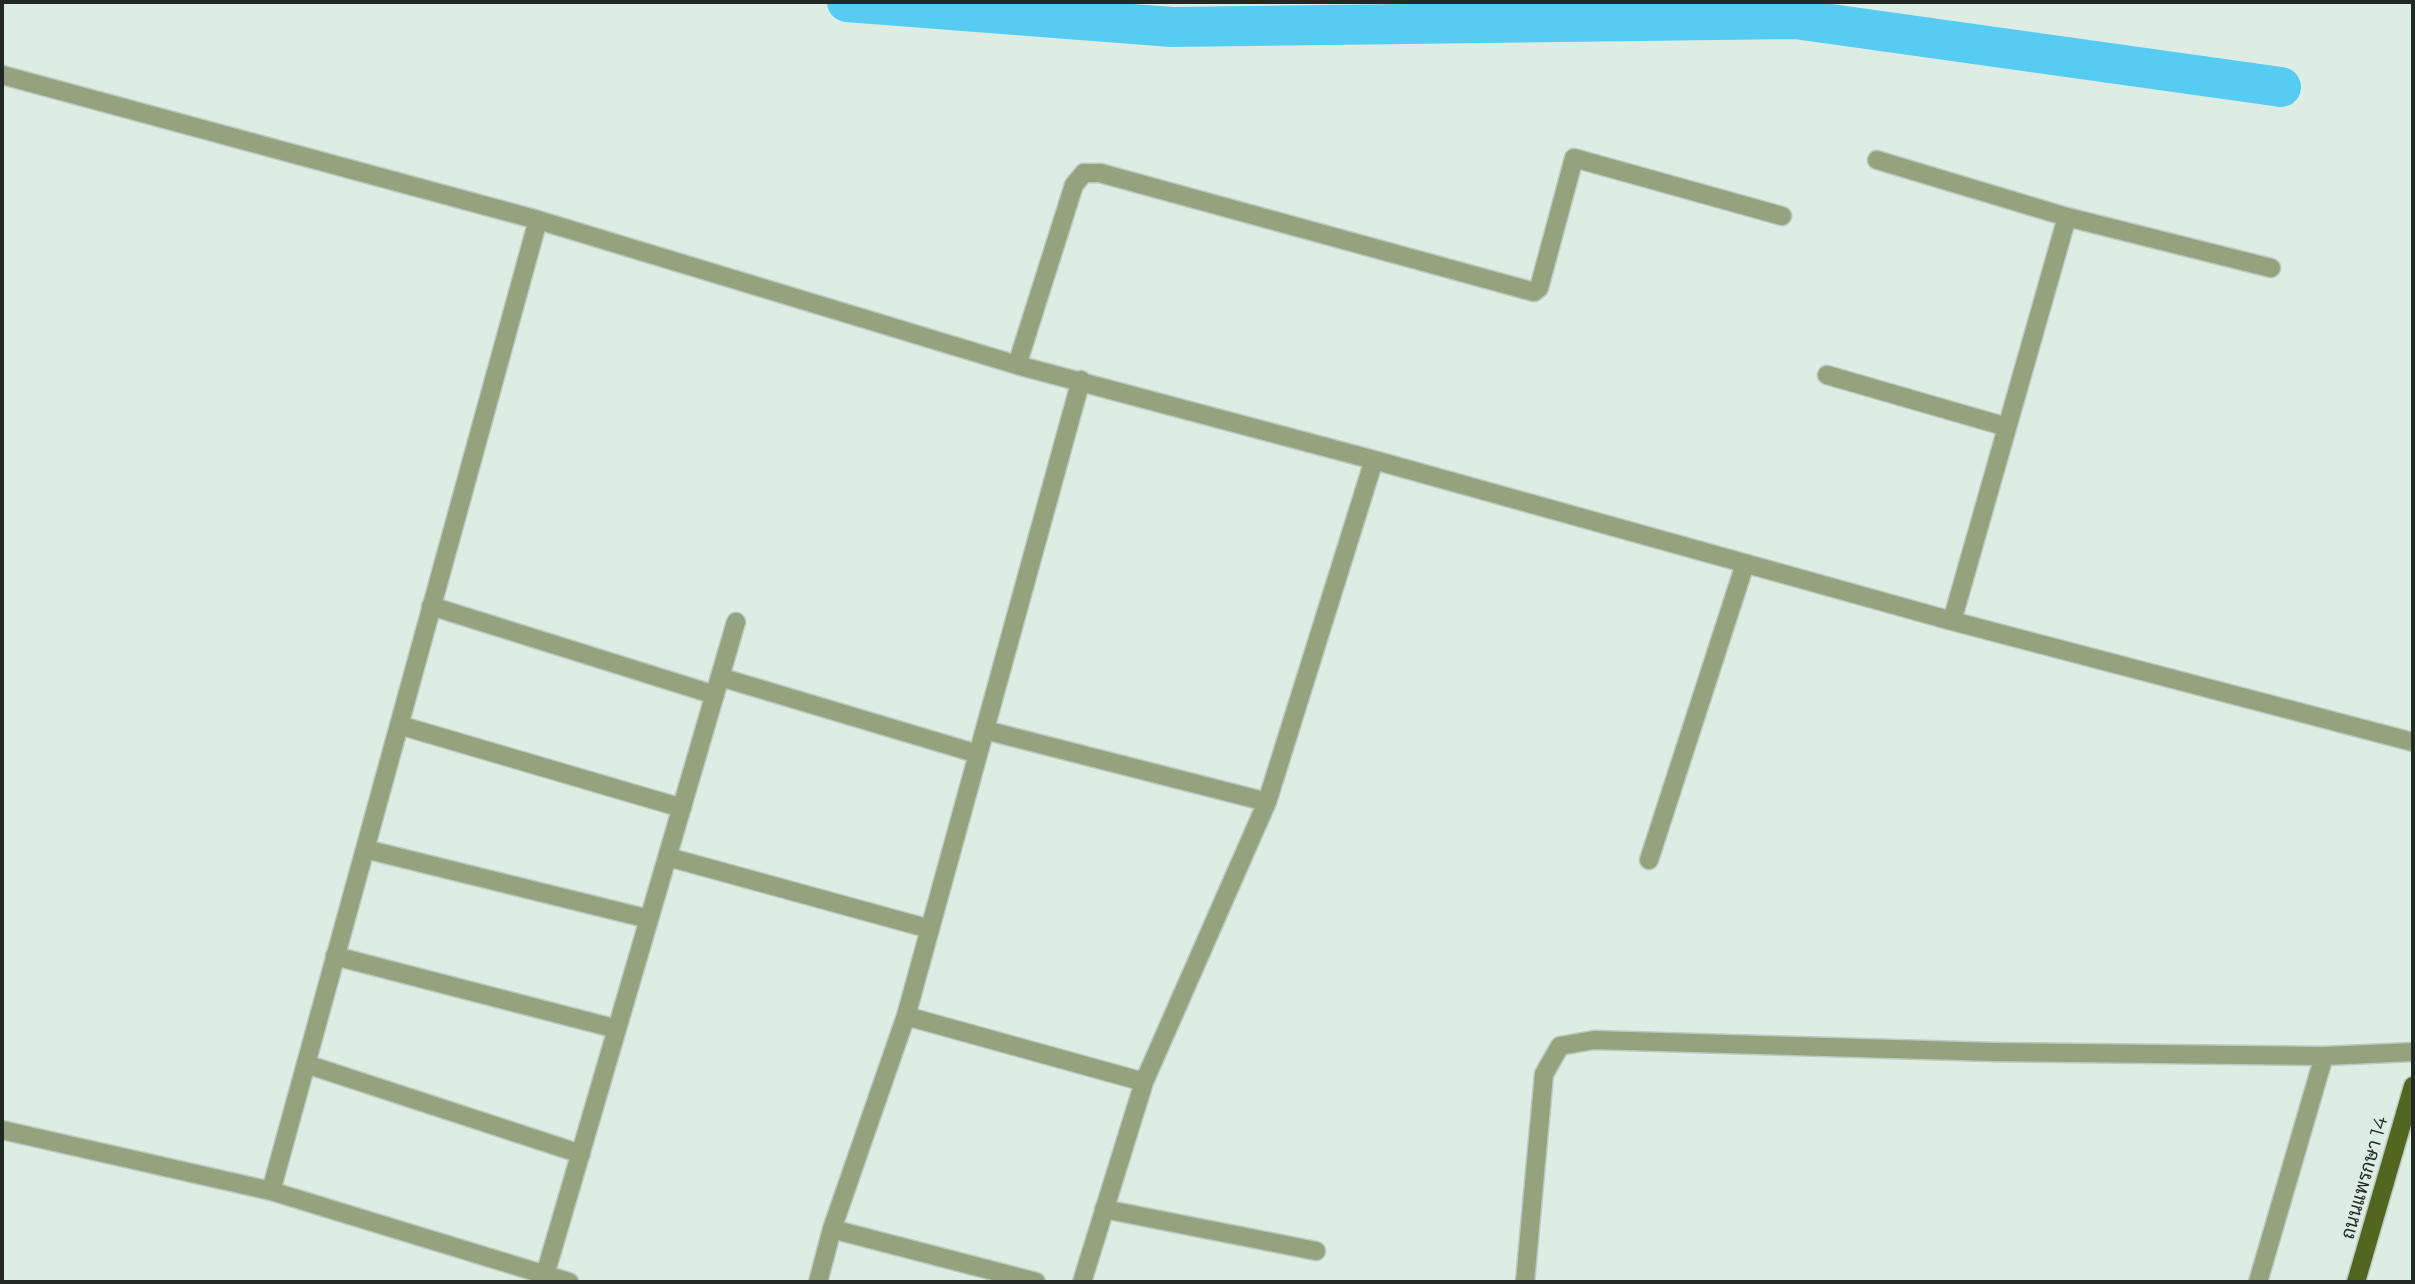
<!DOCTYPE html>
<meta charset="utf-8">
<style>
body{margin:0}
#map{position:relative;width:2415px;height:1284px;overflow:hidden;background:#ddede3;font-family:Montserrat,sans-serif}
canvas{display:block}
.frame{position:absolute;inset:0;border:4px solid #222824;pointer-events:none}
</style>
<div id="map">
<canvas width="2415" height="1284"></canvas>
<div class="frame"></div>
</div>
<script>
const ctx = document.querySelector('canvas').getContext('2d');
ctx.lineJoin = 'round';
function shape(rows) {
  const path = new Path2D();
  for (const r of rows) {
    path.moveTo(r[0], r[1]);
    for (let i = 2; i < r.length; i += 2) path.lineTo(r[i], r[i + 1]);
  }
  return path;
}
function stroke(path, color, width, dash) {
  ctx.strokeStyle = color;
  ctx.lineWidth = width;
  ctx.lineCap = dash ? 'butt' : 'round';
  ctx.setLineDash(dash || []);
  ctx.stroke(path);
}
function write(font, color, halo, rows, align = 'center') {
  ctx.font = font + ' Montserrat,Sarabun,sans-serif';
  ctx.lineWidth = 6;
  ctx.setLineDash([]);
  ctx.textBaseline = 'middle';
  ctx.strokeStyle = halo;
  ctx.fillStyle = color;
  for (const [text, x, y, turn = 0] of rows) {
    ctx.save();
    ctx.translate(x, y);
    ctx.rotate((+turn || 0) * Math.PI / 180);
    ctx.textAlign = isNaN(turn) ? turn : align;
    if (halo) ctx.strokeText(text, 0, 0);
    ctx.fillText(text, 0, 0);
    ctx.restore();
  }
}
stroke(shape([
 [847,2,1172,27,1795,19,2281,87]
]), '#56ccf3', 40);
const minor = shape([
 [2,75,538,220,1017,365,1374,460,1952,621,2413,742],
 [1877,160,2067,217,1952,621],
 [2067,217,2271,268],
 [1017,365,1074,185,1084,173,1100,173,1534,292,1539,288,1574,158,1782,216],
 [1827,375,2007,427],
 [431,606,715,695],
 [720,677,978,754],
 [399,725,682,808],
 [985,730,1267,802],
 [365,849,649,919],
 [668,857,930,929],
 [1649,860,1745,564],
 [335,956,617,1029],
 [906,1016,1144,1082],
 [306,1064,581,1154],
 [2,1130,271,1191,569,1282],
 [271,1191,538,220],
 [1104,1209,1316,1251],
 [832,1229,1036,1282],
 [545,1275,736,622],
 [818,1282,832,1229,906,1016,1081,380],
 [1082,1282,1144,1082,1267,802,1374,460],
 [1525,1282,1544,1074,1560,1046,1594,1040,1993,1052,2324,1056,2413,1052],
 [2258,1282,2324,1056]
]);
const major = shape([
 [2356,1282,2413,1086]
]);
stroke(minor, '#bbcac1', 21);
stroke(major, '#bbcac1', 21);
stroke(minor, '#94a27e', 18);
stroke(major, '#51661f', 18);
write('19px', '#222824', '#ddede3', [
 ["ถนนแพรกษา 14",2365,1178,-74]
]);
</script>
